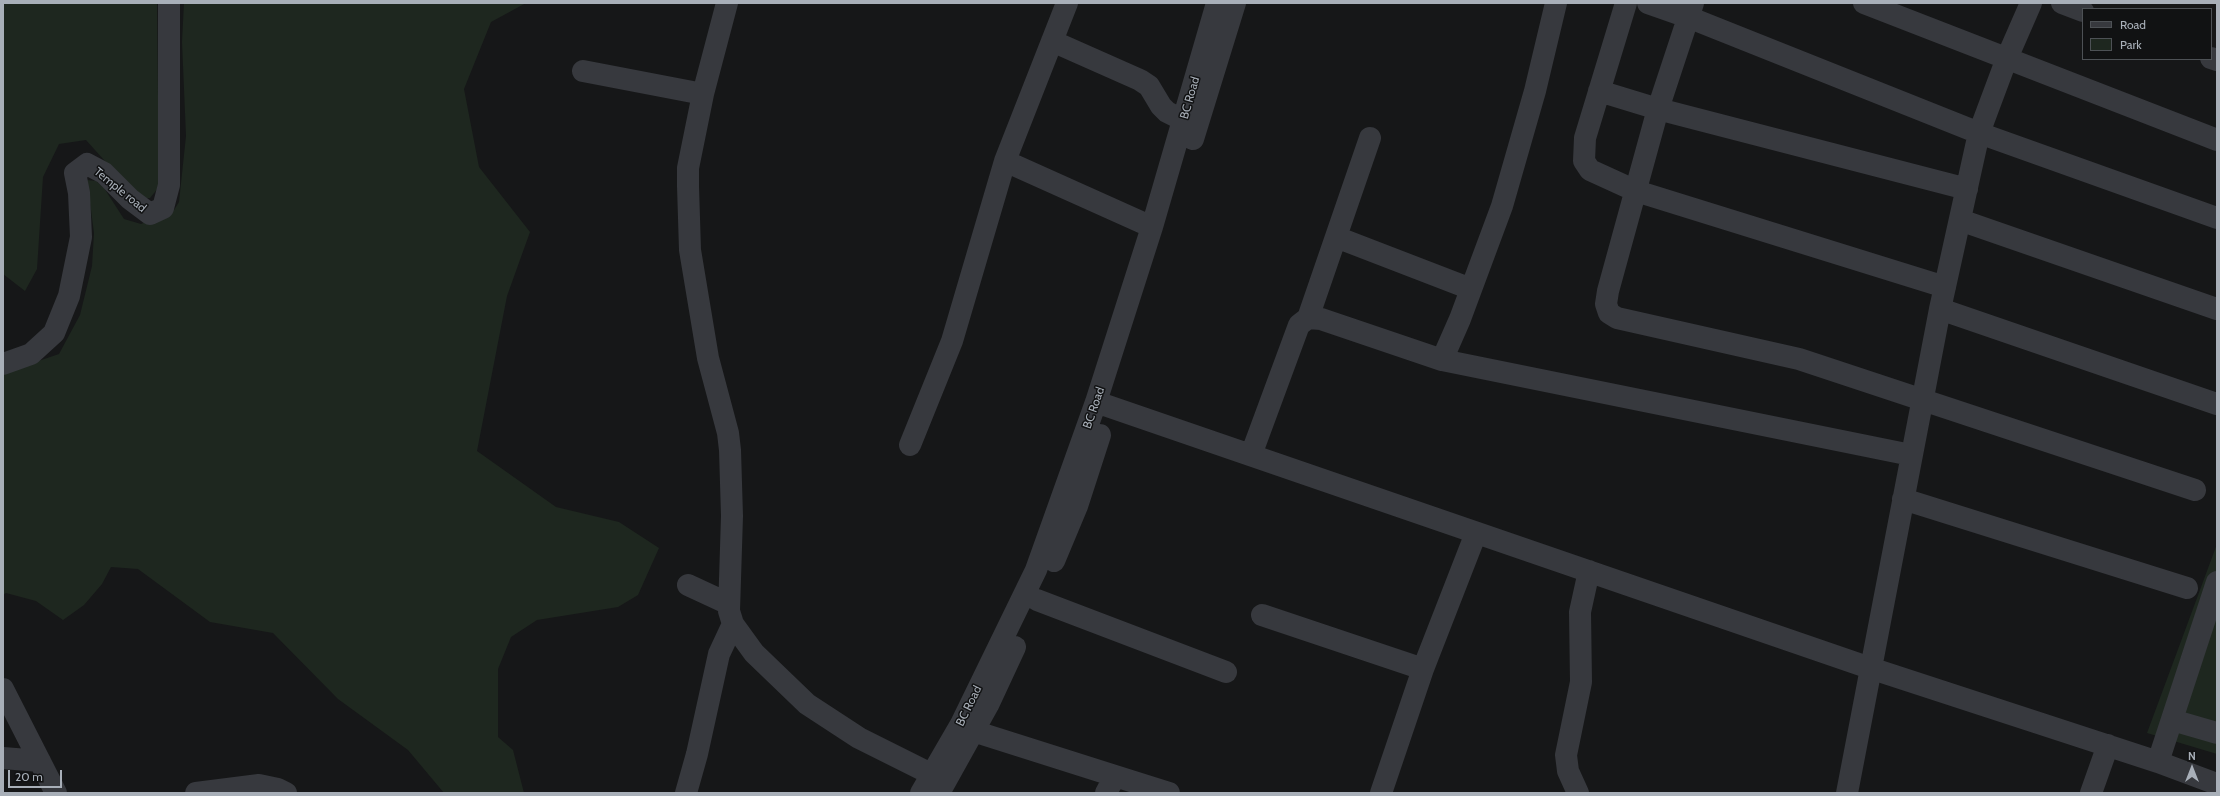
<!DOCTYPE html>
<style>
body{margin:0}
#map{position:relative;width:2220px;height:796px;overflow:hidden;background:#161718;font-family:Cabin,sans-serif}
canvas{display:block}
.frame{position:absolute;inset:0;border:4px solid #a8afb8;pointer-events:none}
.legend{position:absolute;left:2082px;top:8px;width:130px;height:52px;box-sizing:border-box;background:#111213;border:1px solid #4d5155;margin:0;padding:5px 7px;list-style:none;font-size:12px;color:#a8afb8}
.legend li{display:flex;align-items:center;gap:8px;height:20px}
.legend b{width:20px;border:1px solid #4d5155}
.north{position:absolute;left:2172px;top:748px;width:40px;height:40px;-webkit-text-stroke:3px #111213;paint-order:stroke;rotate:0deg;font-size:11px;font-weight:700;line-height:16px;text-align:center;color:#a8afb8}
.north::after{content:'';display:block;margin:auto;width:14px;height:18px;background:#a8afb8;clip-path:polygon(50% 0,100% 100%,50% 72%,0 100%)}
.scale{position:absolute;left:8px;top:770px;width:54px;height:18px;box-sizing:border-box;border:2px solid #a8afb8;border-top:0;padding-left:5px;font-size:12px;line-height:14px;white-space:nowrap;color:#a8afb8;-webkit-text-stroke:3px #111213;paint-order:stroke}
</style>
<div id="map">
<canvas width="2220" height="796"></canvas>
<div class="frame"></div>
<ul class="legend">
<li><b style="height:5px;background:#37393e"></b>Road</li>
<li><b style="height:11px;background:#1e271f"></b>Park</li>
</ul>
<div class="north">N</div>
<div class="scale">20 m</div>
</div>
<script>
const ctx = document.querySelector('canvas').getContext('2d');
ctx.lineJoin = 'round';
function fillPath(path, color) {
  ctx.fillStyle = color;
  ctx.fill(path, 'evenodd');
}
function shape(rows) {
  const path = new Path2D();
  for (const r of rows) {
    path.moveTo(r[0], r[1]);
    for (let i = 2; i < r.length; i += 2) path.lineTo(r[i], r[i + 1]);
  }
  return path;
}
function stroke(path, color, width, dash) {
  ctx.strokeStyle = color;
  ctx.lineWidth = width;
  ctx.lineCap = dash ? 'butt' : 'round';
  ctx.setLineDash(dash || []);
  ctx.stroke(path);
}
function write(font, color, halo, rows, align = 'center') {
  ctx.font = font + ' Cabin,sans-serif';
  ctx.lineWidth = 3;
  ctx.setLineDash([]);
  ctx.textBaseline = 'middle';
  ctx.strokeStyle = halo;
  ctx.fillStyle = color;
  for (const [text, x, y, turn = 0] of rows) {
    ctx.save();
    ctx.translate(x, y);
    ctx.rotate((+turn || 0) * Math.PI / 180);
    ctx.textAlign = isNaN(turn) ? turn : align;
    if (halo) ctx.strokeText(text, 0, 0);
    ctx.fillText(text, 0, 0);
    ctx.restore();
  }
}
fillPath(shape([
 [3,3,157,3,159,187,150,198,139,199,86,140,59,144,43,177,37,269,25,291,3,274],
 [184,3,526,3,491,22,464,89,479,167,530,232,507,296,477,451,556,507,619,522,659,548,638,595,618,607,537,620,511,637,498,669,498,737,513,750,524,793,444,793,408,750,338,699,273,633,210,622,138,569,111,567,102,584,84,605,63,620,36,601,6,593,3,595,3,373,59,354,80,315,92,266,94,233,87,180,96,181,104,188,124,219,141,224,174,210,179,202,186,136,182,42],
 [2217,544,2217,754,2147,733]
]), '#1e271f');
stroke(shape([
 [727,3,703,94,688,168,688,186,690,250,708,358,728,433,730,450,732,516,729,611,733,624,754,653,807,704,859,738,931,774],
 [1626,3,1585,138,1584,161,1590,170,1636,191,1945,287],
 [1648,3,1688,17,1979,133,2217,218],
 [1693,3,1658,109,1608,291,1606,304,1609,313,1617,318,1799,359,2195,490],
 [1864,3,2217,140],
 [2062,3,2083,11],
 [1052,41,1140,80,1149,86,1161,106,1167,112,1183,120],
 [2211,58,2217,60],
 [583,71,703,94],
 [1599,91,1658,109,1967,189],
 [1193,139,1235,3],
 [1005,161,1152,227],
 [1960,220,2217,309],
 [1336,237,1471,289],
 [1940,309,2217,404],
 [1308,318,1370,138],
 [1442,360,1911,455],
 [3,364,31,354,54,333,69,296,81,237,79,193,75,173,87,164,104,173,130,199,150,214,163,208,169,185,169,3],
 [1096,402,1870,668,2158,762,2217,784],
 [910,445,952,341,1005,161,1067,3],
 [1251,455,1299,325,1308,318,1321,319,1442,360,1460,319,1502,206,1535,91,1556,3],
 [1903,499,2187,588],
 [1054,561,1077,506,1100,435],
 [688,585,729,604],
 [1037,600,1226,672],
 [1262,615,1423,669],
 [3,689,56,793],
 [2172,720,2217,733],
 [961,724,973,731,1115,776,1106,793],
 [3,758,40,761],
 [2158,762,2217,582],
 [1115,776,1169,793],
 [196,793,259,785,278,789,286,793],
 [686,793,697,754,719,654,733,624],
 [921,793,961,724,1036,570,1096,402,1152,227,1217,3],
 [939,793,988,705,1015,647],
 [1381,793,1423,669,1476,533],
 [1578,793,1568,771,1566,755,1581,682,1580,612,1589,571],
 [1847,793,1940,309,1979,133,2007,58,2031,3],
 [2091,793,2108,745]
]), '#37393e', 22);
write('12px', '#a8afb8', '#111213', [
 ["BC Road",1190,98,-74],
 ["Temple road",120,190,39],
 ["BC Road",1094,408,-71],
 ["BC Road",969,706,-64]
]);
</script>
